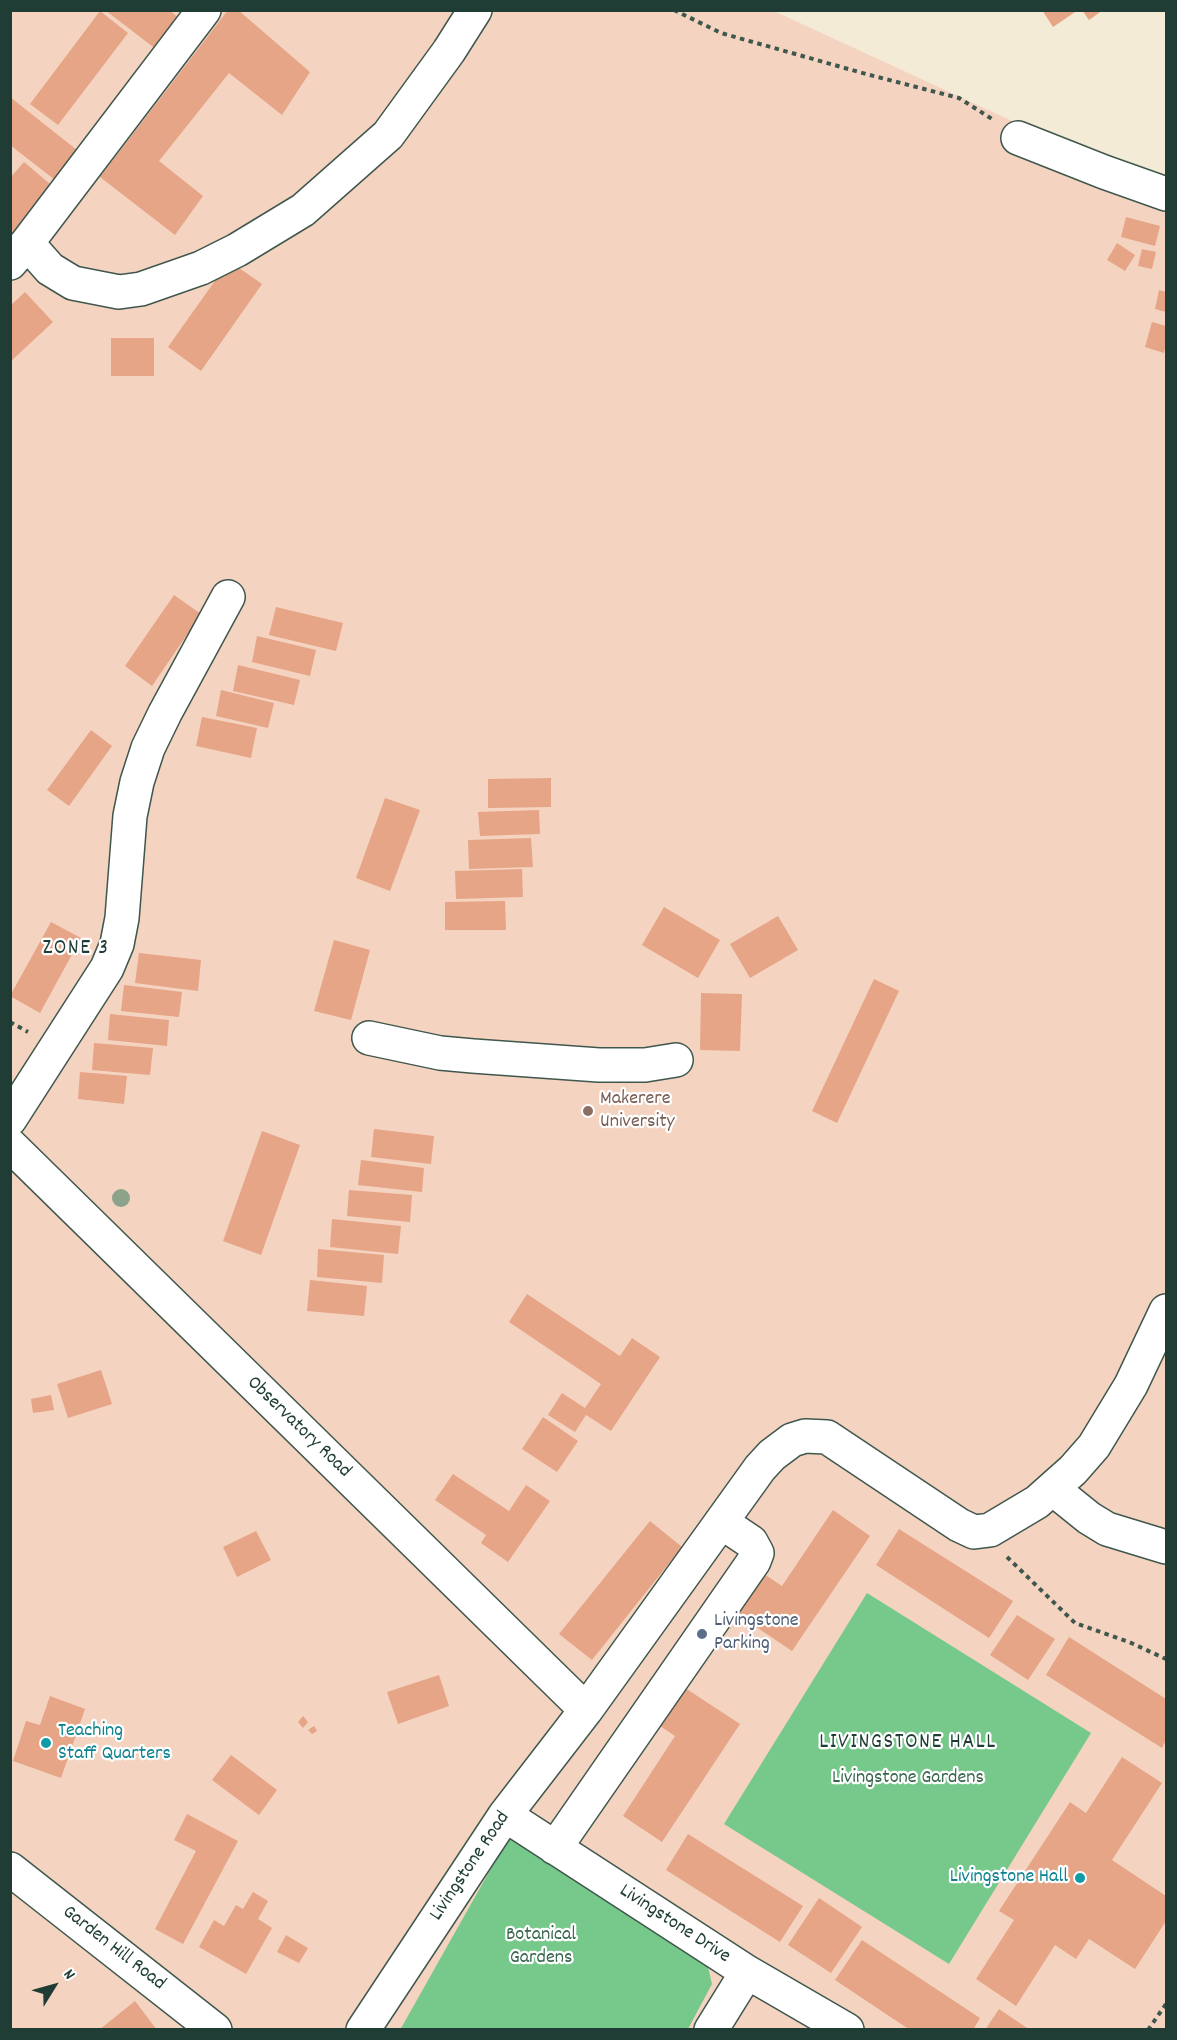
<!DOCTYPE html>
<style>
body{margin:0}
#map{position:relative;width:1177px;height:2040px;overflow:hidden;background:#f3ebd6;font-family:Dekko,sans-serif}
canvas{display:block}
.frame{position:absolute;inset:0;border:12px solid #1f3d34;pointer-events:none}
.north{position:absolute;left:24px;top:1956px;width:60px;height:60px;-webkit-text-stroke:4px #fff;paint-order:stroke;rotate:53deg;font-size:16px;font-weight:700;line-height:24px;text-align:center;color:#1f3d34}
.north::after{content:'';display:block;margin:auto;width:21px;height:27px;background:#1f3d34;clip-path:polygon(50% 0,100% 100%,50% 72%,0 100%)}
</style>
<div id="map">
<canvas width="1177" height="2040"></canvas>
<div class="frame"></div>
<div class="north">N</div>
</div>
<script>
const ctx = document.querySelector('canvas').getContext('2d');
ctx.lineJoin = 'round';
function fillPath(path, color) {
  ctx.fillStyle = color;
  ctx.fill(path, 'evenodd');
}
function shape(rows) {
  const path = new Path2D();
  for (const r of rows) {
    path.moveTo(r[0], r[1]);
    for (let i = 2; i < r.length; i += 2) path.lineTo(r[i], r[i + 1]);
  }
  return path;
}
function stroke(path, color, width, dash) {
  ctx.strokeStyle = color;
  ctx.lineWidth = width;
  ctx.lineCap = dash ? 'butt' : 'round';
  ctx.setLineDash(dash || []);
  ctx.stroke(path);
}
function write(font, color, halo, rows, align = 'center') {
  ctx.font = font + ' Dekko,sans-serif';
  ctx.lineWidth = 4.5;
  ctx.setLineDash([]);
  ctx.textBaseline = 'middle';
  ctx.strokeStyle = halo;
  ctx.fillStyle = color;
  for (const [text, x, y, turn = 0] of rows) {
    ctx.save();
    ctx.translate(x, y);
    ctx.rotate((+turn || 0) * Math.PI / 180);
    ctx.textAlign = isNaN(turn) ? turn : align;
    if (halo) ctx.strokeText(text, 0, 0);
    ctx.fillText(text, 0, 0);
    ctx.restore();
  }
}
fillPath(shape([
 [11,11,774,11,1166,192,1166,2029,11,2030]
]), '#f5d3c1');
fillPath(shape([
 [867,1593,1091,1733,949,1964,724,1824],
 [511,1833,695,1948,708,1967,712,1984,688,2029,400,2030]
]), '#76c98b');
fillPath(shape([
 [105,10,169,10,184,22,161,53],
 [228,10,238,10,310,72,282,115,229,73,159,161,203,196,175,235,100,177],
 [1042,10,1078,10,1053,27],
 [1082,10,1103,10,1089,20],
 [100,11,128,33,58,125,30,104],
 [10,97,87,158,64,187,10,145],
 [24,162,63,195,10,259,10,178],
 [1126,217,1160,226,1155,246,1121,237],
 [1117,243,1135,255,1125,271,1107,260],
 [1142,249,1156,252,1152,269,1138,266],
 [229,261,262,284,201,371,168,347],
 [1159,290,1166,292,1166,312,1155,309],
 [25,292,53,322,10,362,10,306],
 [1152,322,1166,326,1166,344,1164,353,1145,347],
 [111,338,154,338,154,376,111,376],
 [174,595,201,614,152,686,125,666],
 [276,607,343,623,336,651,269,635],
 [257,636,316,650,310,676,252,662],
 [238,665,300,680,294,705,233,691],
 [221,690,274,703,268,728,216,716],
 [202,717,257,728,251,758,196,746],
 [91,730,112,746,69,806,47,790],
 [551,778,551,807,488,808,488,779],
 [385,798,420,810,390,891,356,878],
 [539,810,540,834,480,836,478,812],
 [531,838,533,867,469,869,468,840],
 [522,869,523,897,456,899,455,871],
 [505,901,506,930,445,930,445,902],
 [664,907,720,940,698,978,642,945],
 [778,916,798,950,750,978,730,944],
 [51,922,81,938,40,1013,10,996],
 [334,940,370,950,351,1020,314,1011],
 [139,953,201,960,198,991,135,983],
 [874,979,899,991,837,1123,812,1111],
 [124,985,182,992,179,1017,121,1011],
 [701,993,742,994,740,1051,700,1050],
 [110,1014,169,1020,167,1046,108,1040],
 [94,1043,153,1048,150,1075,92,1070],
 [80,1072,127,1076,124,1104,78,1099],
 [374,1129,434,1136,431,1164,371,1157],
 [262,1131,300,1145,261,1255,223,1241],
 [361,1160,424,1168,422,1192,358,1185],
 [349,1190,412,1195,410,1222,347,1216],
 [332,1219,401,1226,398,1254,330,1247],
 [318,1249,384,1255,382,1283,317,1277],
 [310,1280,367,1286,364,1316,307,1311],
 [527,1294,620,1356,632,1338,660,1357,611,1431,586,1415,575,1432,548,1415,562,1393,585,1408,601,1384,509,1322],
 [101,1370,112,1404,68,1418,57,1384],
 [51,1395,54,1410,33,1413,31,1399],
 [543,1417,578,1441,557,1472,522,1449],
 [453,1474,509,1511,526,1485,550,1501,508,1562,481,1543,486,1535,435,1500],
 [833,1510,870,1536,792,1651,734,1612,761,1572,782,1586],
 [650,1521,682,1547,592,1660,559,1634],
 [899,1529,1013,1601,989,1638,876,1565],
 [256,1531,271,1560,237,1577,223,1547],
 [1017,1615,1055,1639,1028,1680,990,1655],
 [1069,1637,1166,1699,1166,1740,1162,1748,1046,1675],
 [439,1675,449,1706,398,1724,387,1692],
 [679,1684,740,1724,662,1842,623,1816,675,1736,654,1722],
 [50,1696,85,1709,61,1778,13,1761,26,1721,40,1725],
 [303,1716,308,1722,303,1728,298,1722],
 [314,1726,317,1731,312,1734,308,1730],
 [231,1755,277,1790,259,1815,212,1780],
 [1122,1757,1162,1783,1112,1860,1166,1896,1166,1921,1135,1969,1089,1939,1076,1959,1055,1945,1016,2006,976,1979,1014,1920,999,1911,1070,1802,1086,1813],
 [187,1814,238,1841,183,1944,155,1929,196,1851,174,1840],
 [688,1834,803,1906,780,1942,666,1870],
 [253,1892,268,1901,258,1919,272,1928,246,1974,199,1947,214,1920,224,1926,236,1905,243,1909],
 [819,1898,862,1927,831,1973,788,1945],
 [286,1935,308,1948,299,1963,277,1952],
 [862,1940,980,2018,973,2030,910,2030,835,1980],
 [135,2001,157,2030,99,2030],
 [999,2009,1030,2030,985,2030]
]), '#e5a586');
const minor = shape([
 [1018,138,1104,172,1166,194],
 [27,243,204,10],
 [10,263,27,243,50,269,73,283,119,292,141,289,201,268,237,250,303,210,388,135,449,51,475,10],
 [369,1038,440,1053,473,1056,599,1065,645,1065,676,1060],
 [10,1119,107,968,117,944,122,918,130,816,137,782,148,748,165,713,228,597],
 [10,1145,586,1710],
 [1053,1489,1089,1518,1107,1529,1166,1547],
 [505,1815,747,1972,847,2030],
 [555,1848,754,1561,757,1553,751,1542,721,1522],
 [10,1869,215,2030],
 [363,2030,505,1815,586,1710,760,1468,772,1455,792,1440,805,1436,827,1437,959,1525,974,1532,990,1530,1037,1502,1073,1470,1094,1446,1131,1385,1166,1311],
 [711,2030,747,1972]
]);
stroke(minor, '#3f574c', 36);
stroke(shape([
 [674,10,721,33,866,74,959,98,992,119],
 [10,1022,28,1032],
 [1007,1557,1075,1623,1129,1642,1166,1659],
 [1148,2030,1166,2004]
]), '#3f574c', 4, [4.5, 4.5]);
stroke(minor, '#fff', 33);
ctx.fillStyle = '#8da28b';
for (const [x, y] of [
 [121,1198]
]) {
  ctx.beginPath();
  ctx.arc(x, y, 9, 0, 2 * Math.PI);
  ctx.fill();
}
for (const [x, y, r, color] of [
 [588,1111,6,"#8d6e63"],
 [702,1634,6,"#5c6f8a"],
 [46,1743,6,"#0f9aa8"],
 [1080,1878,6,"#0f9aa8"]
]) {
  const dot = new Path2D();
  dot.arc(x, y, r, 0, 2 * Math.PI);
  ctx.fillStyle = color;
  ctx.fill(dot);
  stroke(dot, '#fff', 2);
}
write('20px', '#785e54', '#fff', [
 ["Makerere",600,1100],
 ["University",600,1123]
], 'left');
write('20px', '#1f3d34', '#fff', [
 ["Observatory Road",298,1428,44],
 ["Livingstone Road",471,1867,-56],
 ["Livingstone Drive",674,1925,33],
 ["Garden Hill Road",113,1949,38]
]);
write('20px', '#4e5e75', '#fff', [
 ["Livingstone",714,1622],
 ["Parking",714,1645]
], 'left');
write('20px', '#0d838f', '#fff', [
 ["Teaching",58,1732],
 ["Staff Quarters",58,1755],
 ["Livingstone Hall",1068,1878,"right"]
], 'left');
write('20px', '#39674e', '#fff', [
 ["Livingstone Gardens",908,1779],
 ["Botanical",541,1936],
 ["Gardens",541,1959]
]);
ctx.letterSpacing = '1.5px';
write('22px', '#1f3d34', '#fff', [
 ["ZONE 3",76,950],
 ["LIVINGSTONE HALL",908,1744]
]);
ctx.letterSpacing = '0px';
</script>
